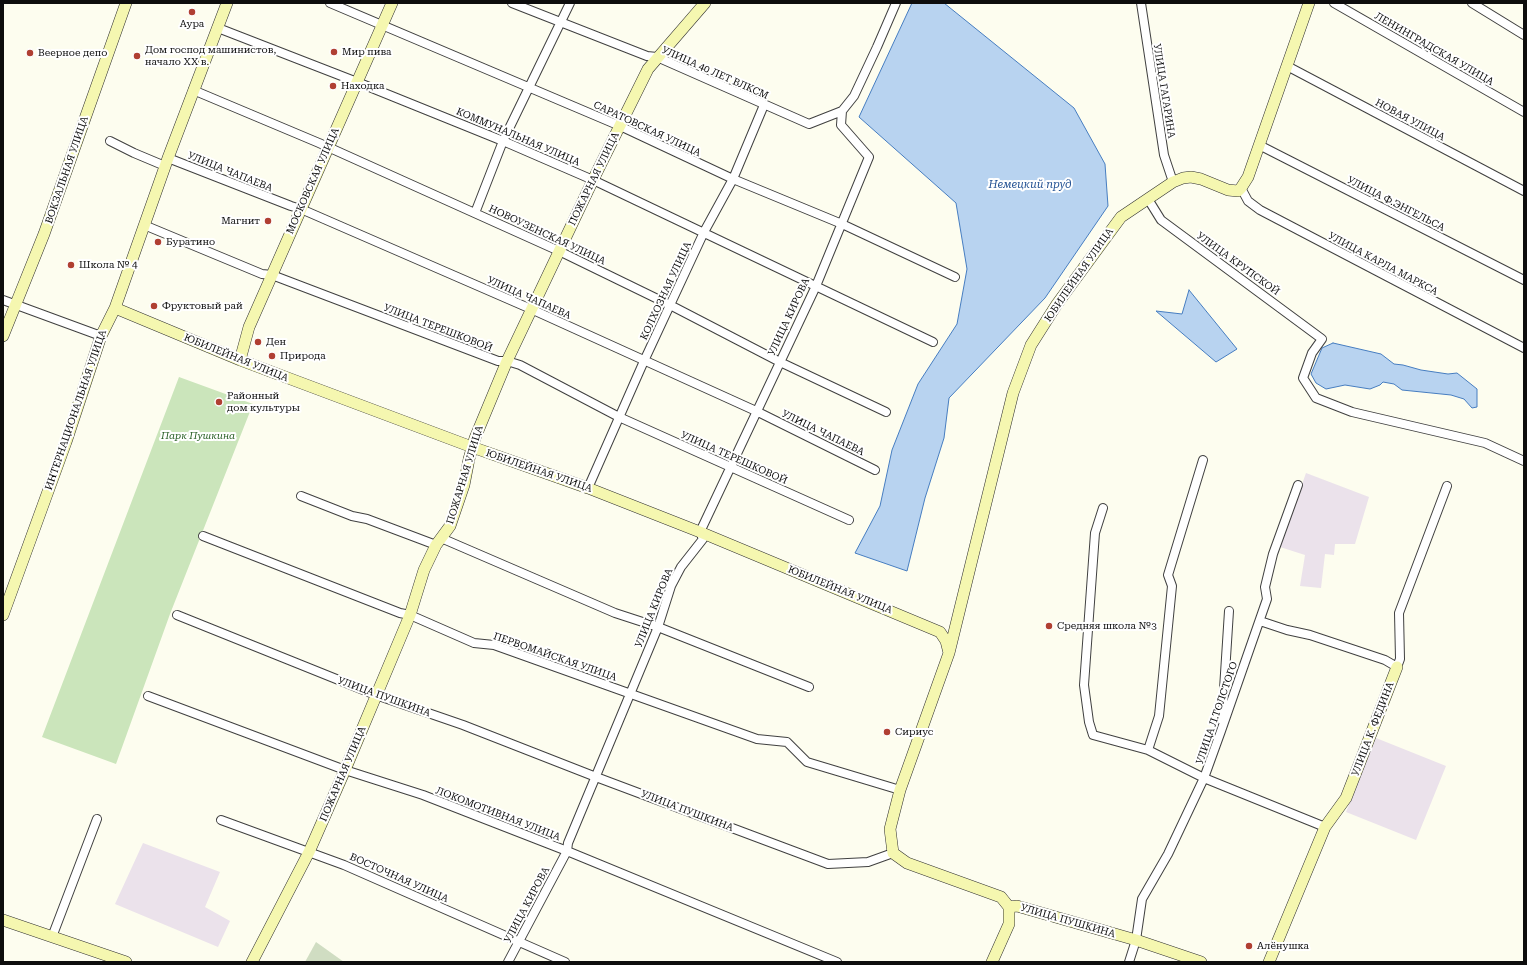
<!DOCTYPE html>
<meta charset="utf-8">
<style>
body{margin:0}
#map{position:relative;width:1527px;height:965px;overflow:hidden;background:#fdfdef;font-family:"Roboto Serif",serif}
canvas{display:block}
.frame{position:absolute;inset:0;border:4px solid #0d0d0d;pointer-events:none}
</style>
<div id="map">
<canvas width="1527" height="965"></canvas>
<div class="frame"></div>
</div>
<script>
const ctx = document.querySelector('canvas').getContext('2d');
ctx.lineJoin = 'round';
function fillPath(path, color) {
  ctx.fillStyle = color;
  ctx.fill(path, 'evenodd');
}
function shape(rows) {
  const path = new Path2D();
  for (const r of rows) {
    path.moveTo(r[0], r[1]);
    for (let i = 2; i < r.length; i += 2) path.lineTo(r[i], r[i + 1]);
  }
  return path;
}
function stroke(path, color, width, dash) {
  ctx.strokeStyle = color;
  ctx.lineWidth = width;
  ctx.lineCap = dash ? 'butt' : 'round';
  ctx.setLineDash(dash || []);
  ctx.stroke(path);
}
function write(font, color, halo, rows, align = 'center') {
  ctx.font = font + ' "Roboto Serif",serif';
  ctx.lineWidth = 4;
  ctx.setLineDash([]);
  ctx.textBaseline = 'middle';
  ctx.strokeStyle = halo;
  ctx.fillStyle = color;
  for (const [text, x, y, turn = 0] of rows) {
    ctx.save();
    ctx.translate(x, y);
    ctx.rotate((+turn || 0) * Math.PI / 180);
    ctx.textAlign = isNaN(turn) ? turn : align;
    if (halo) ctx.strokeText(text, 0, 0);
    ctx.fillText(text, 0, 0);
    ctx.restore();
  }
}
fillPath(shape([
 [1306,473,1369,497,1355,544,1335,544,1334,555,1325,554,1321,588,1300,586,1305,555,1280,547],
 [1376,738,1446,766,1416,840,1346,812],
 [143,843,220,872,205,907,230,921,218,947,115,904]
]), '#ebe2eb');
fillPath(shape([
 [179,377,253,404,170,614,116,764,42,737]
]), '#cbe5bb');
fillPath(shape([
 [316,942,344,962,305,962]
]), '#d0ddc2');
const water = shape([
 [912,3,944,3,1074,108,1105,164,1108,206,1045,298,949,398,944,438,925,498,907,571,855,553,880,506,892,450,918,384,957,324,967,269,956,203,859,117,912,3],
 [1189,290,1237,349,1216,362,1156,311,1182,314,1189,290],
 [1333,343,1381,354,1394,364,1403,365,1421,370,1448,374,1457,373,1477,389,1477,407,1472,408,1464,399,1451,395,1402,390,1394,384,1383,382,1380,385,1370,389,1345,385,1326,389,1316,383,1311,374,1322,348,1333,343]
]);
fillPath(water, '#b8d3f0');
stroke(water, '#467dc0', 1);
const street = shape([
 [330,3,620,126,733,179,842,224,955,277],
 [512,3,647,56,657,57,809,124,842,111],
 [1141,3,1164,155,1173,182],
 [1334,3,1524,112],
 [1472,3,1524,35],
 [218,28,357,82,503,141,593,180,933,342],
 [1287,66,1524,191],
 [193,90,319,143,559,251,670,305,780,362,886,412],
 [110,141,134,153,165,166],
 [1259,145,1524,280],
 [168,158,291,206,301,209,531,309,756,411,875,470],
 [1241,188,1248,201,1260,210,1524,348],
 [1148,199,1161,220,1322,339,1312,353,1303,378,1316,398,1352,412,1485,443,1524,461],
 [475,213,503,141,570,3],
 [144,225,262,274,272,275,498,361,507,361,520,365,619,417,849,520],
 [3,300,101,336],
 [588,488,644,361,704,232,733,179,764,105],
 [301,496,352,516,367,519,436,545],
 [1103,508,1095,533,1084,685,1089,722,1093,735,1148,750,1204,778,1325,827],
 [203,536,400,613,410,615,474,643,494,645,757,739,787,742,807,762,900,790],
 [441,538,615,613,658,627,809,687],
 [177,615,376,695,463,725,596,777,828,864,868,862,893,853],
 [1260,621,1287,630,1310,635,1385,660,1397,667,1400,659,1399,613,1447,486],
 [148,696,345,770,423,795,567,851,837,962],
 [1222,720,1229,611],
 [1148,750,1159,716,1172,586,1168,575,1203,460],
 [221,820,344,865,565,962],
 [52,937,97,819],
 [508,962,567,851,568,843,658,627,671,586,681,567,703,539,700,532,816,286,869,157,841,125,842,111,854,96,877,47,896,3],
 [1129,962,1136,940,1142,899,1168,854,1204,778,1221,731,1267,599,1265,587,1273,554,1298,485]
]);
const secondary = shape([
 [115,308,240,360,472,447,588,488,700,532,940,632,946,641,949,653],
 [3,336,44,234,126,3],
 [240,360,249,327,392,3],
 [3,615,66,442,101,336,115,308,168,158,227,3],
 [1009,907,1001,897,907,863,893,853,890,829,900,790,949,653,1013,393,1031,345,1057,304,1121,217,1173,182,1183,178,1191,177,1201,179,1228,190,1238,191,1241,188,1248,177,1309,3],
 [1009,907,1017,906,1136,940,1201,962],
 [3,920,126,962],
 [252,962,309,852,345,770,410,615,424,570,436,545,450,526,464,485,469,459,475,438,507,361,593,180,648,69,705,3],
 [992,962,1009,924,1009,907],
 [1269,962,1325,827,1346,798,1397,667]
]);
stroke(street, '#404040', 10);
stroke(secondary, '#2f2f2f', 12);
stroke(street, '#fff', 8);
stroke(secondary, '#f5f7b0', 11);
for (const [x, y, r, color] of [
 [192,12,4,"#b03f32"],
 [334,52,4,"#b03f32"],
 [30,53,4,"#b03f32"],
 [137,56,4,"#b03f32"],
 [333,86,4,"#b03f32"],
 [268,221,4,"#b03f32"],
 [158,242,4,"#b03f32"],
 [71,265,4,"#b03f32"],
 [154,306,4,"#b03f32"],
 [258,342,4,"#b03f32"],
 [272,356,4,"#b03f32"],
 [219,402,4,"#b03f32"],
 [1049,626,4,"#b03f32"],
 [887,732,4,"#b03f32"],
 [1249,946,4,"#b03f32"]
]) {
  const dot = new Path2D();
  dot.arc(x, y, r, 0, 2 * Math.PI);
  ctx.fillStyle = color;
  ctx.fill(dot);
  stroke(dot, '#fff', 1.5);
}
write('10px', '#0d0d0d', '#fff', [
 ["Аура",192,24,"center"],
 ["Дом господ машинистов,",145,50],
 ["начало XX в.",145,62],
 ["Мир пива",342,52],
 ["Веерное депо",38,53],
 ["Находка",341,86],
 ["Магнит",260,221,"right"],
 ["Буратино",166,242],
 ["Школа № 4",79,265],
 ["Фруктовый рай",162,306],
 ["Ден",266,342],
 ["Природа",280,356],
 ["Районный",227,396],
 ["дом культуры",227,408],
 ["Средняя школа №3",1057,626],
 ["Сириус",895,732],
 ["Алёнушка",1257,946]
], 'left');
write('10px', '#0d0d0d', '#fff', [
 ["ЛЕНИНГРАДСКАЯ УЛИЦА",1434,49,30],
 ["УЛИЦА 40 ЛЕТ ВЛКСМ",715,73,24],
 ["УЛИЦА ГАГАРИНА",1164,91,81],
 ["НОВАЯ УЛИЦА",1410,120,28],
 ["САРАТОВСКАЯ УЛИЦА",647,129,25],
 ["КОММУНАЛЬНАЯ УЛИЦА",518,137,23],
 ["ВОКЗАЛЬНАЯ УЛИЦА",67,170,-71],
 ["УЛИЦА ЧАПАЕВА",230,172,22],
 ["ПОЖАРНАЯ УЛИЦА",594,179,-64],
 ["МОСКОВСКАЯ УЛИЦА",313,181,-66],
 ["УЛИЦА Ф.ЭНГЕЛЬСА",1396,204,27],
 ["НОВОУЗЕНСКАЯ УЛИЦА",547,235,25],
 ["УЛИЦА КРУПСКОЙ",1238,264,36],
 ["УЛИЦА КАРЛА МАРКСА",1383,264,28],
 ["ЮБИЛЕЙНАЯ УЛИЦА",1079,275,-55],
 ["КОЛХОЗНАЯ УЛИЦА",666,291,-65],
 ["УЛИЦА ЧАПАЕВА",529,298,24],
 ["УЛИЦА КИРОВА",789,317,-65],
 ["УЛИЦА ТЕРЕШКОВОЙ",438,328,21],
 ["ЮБИЛЕЙНАЯ УЛИЦА",236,358,22],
 ["ИНТЕРНАЦИОНАЛЬНАЯ УЛИЦА",76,410,-71],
 ["УЛИЦА ЧАПАЕВА",823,433,26],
 ["УЛИЦА ТЕРЕШКОВОЙ",734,458,24],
 ["ЮБИЛЕЙНАЯ УЛИЦА",539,471,19],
 ["ПОЖАРНАЯ УЛИЦА",465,475,-73],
 ["ЮБИЛЕЙНАЯ УЛИЦА",840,590,22],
 ["УЛИЦА КИРОВА",654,608,-68],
 ["ПЕРВОМАЙСКАЯ УЛИЦА",555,657,19],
 ["УЛИЦА ПУШКИНА",384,697,20],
 ["УЛИЦА Л.ТОЛСТОГО",1217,713,-71],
 ["УЛИЦА К. ФЕДИНА",1373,729,-69],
 ["ПОЖАРНАЯ УЛИЦА",343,774,-67],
 ["УЛИЦА ПУШКИНА",687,811,21],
 ["ЛОКОМОТИВНАЯ УЛИЦА",498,814,21],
 ["ВОСТОЧНАЯ УЛИЦА",399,878,24],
 ["УЛИЦА КИРОВА",527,905,-62],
 ["УЛИЦА ПУШКИНА",1068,921,16]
]);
write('italic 10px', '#275e24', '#fff', [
 ["Парк Пушкина",198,436]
]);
write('italic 11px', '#225193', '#fff', [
 ["Немецкий пруд",1030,185]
]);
</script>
